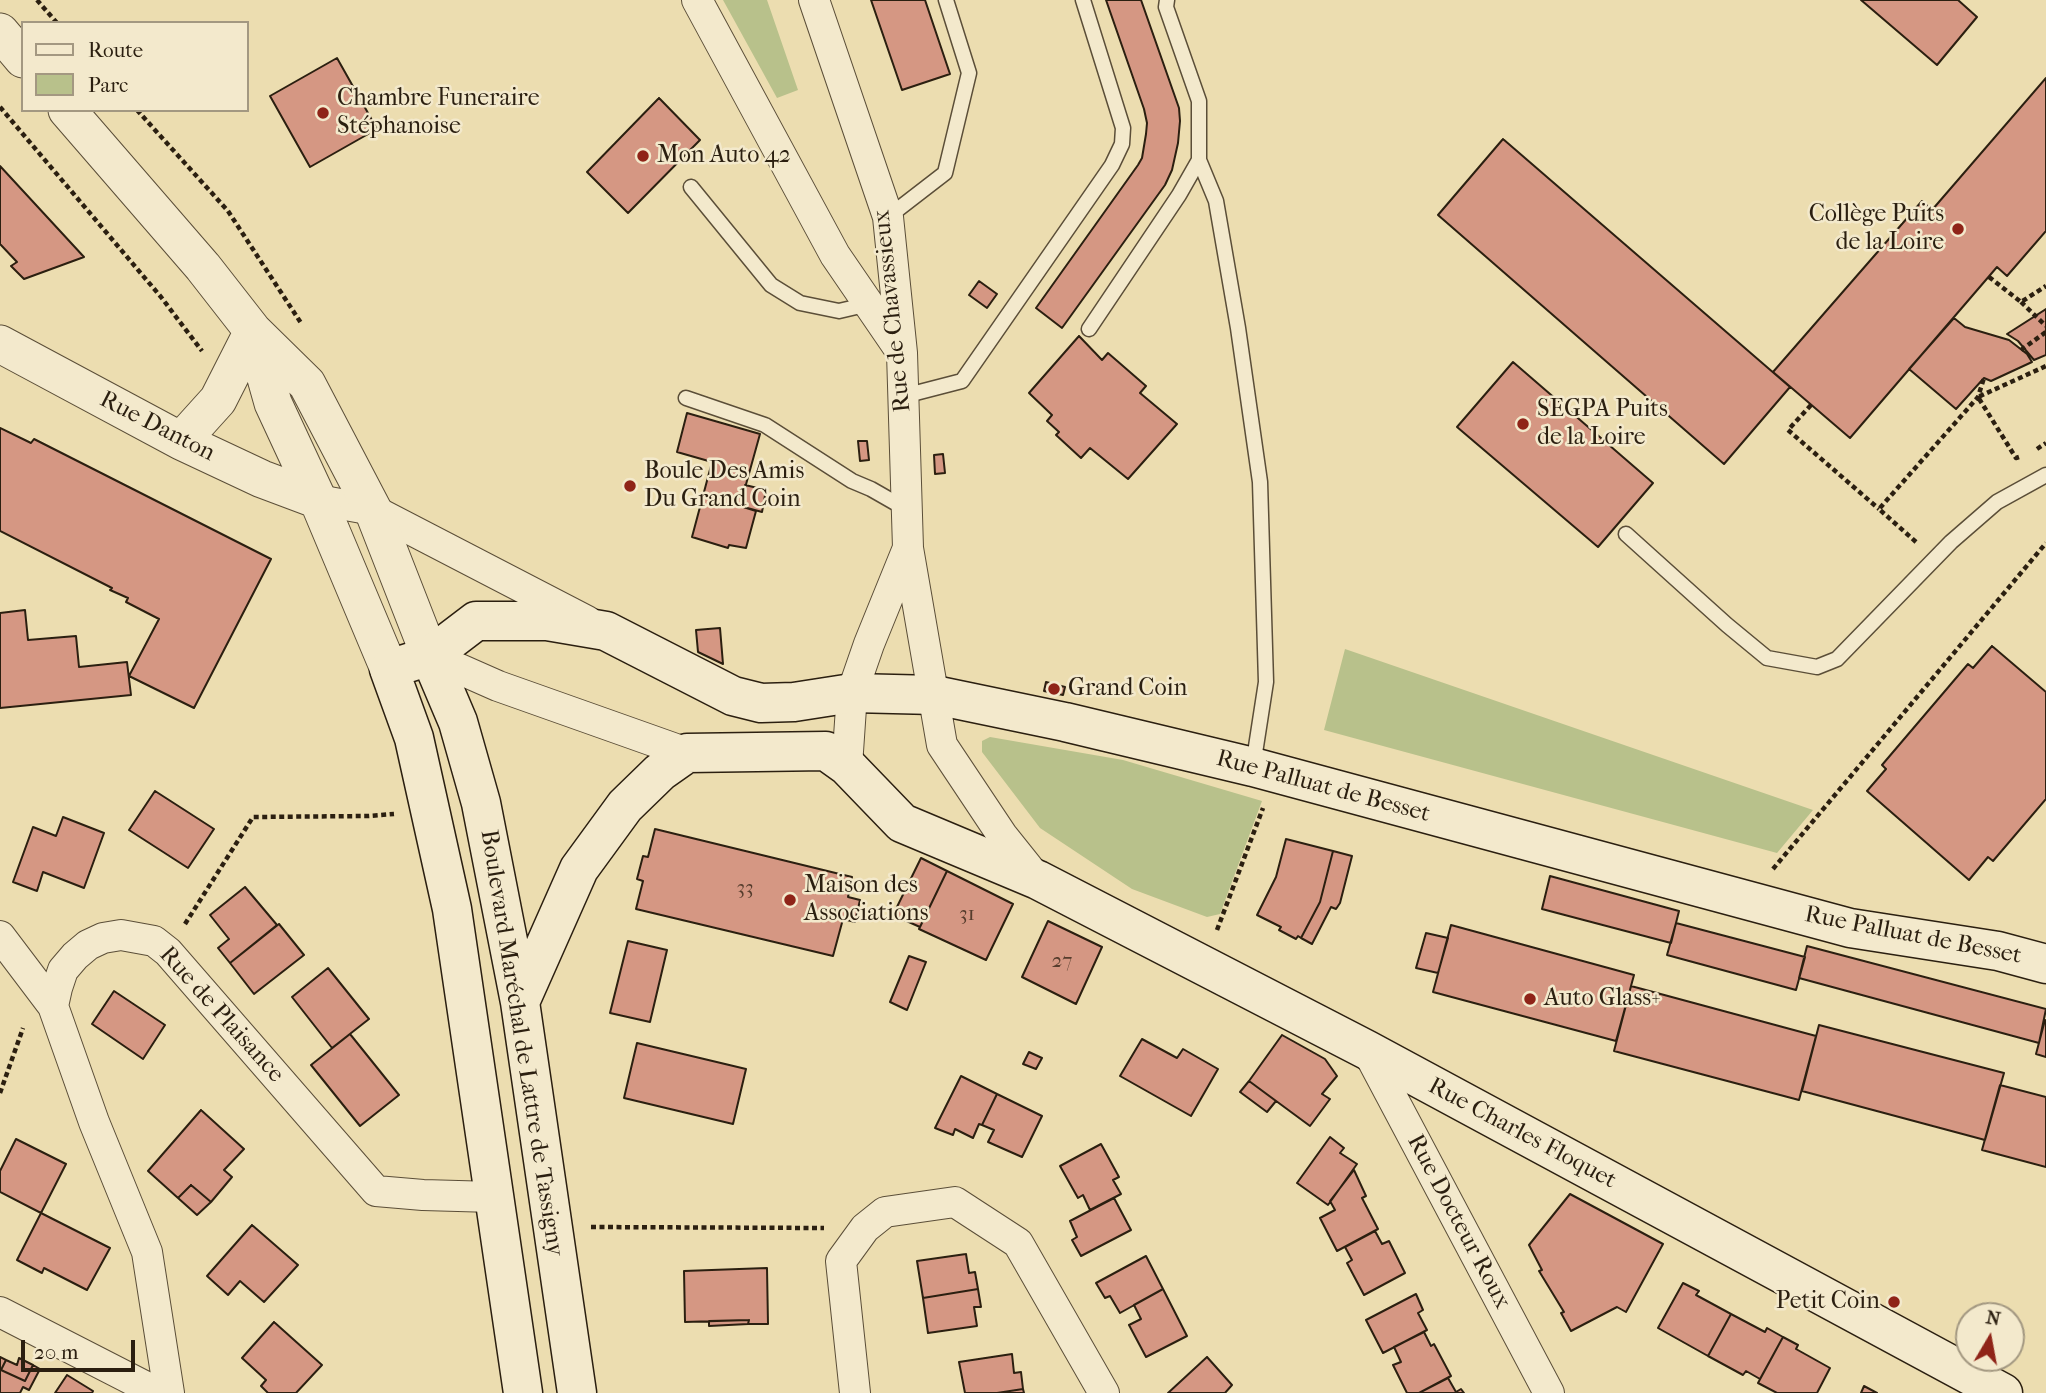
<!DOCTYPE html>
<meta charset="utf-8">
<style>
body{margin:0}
#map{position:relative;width:2046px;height:1393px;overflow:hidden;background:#ecddb0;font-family:"IM FELL French Canon",serif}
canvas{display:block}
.legend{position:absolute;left:21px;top:21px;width:228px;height:91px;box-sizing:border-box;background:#f3e9cc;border:2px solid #a39881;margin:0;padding:9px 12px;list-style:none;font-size:21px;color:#2b1f10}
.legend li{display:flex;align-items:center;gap:14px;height:35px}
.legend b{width:35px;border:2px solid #a39881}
.north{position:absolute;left:1955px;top:1302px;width:70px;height:70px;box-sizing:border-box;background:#f3e9cc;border:2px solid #a39881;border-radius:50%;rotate:10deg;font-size:19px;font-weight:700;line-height:28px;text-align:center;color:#2b1f10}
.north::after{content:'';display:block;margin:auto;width:24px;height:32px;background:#8f2418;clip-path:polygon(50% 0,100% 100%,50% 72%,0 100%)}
.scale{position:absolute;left:21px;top:1340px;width:114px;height:32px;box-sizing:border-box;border:4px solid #2b1f10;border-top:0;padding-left:9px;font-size:21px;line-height:24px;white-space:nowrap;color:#2b1f10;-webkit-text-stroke:5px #f3e9cc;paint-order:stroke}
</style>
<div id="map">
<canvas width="2046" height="1393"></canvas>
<ul class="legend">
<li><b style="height:9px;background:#f3e9cc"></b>Route</li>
<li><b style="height:19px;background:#b8c18b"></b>Parc</li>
</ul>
<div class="north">N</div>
<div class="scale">20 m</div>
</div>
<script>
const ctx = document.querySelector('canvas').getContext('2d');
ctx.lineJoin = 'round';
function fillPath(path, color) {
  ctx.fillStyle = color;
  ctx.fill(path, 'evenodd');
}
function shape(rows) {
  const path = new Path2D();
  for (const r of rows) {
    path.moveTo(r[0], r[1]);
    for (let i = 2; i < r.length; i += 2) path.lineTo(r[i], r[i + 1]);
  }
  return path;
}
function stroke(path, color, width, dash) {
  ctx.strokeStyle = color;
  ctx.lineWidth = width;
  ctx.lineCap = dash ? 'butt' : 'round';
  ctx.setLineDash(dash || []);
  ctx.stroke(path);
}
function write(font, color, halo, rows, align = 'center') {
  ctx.font = font + ' "IM FELL French Canon",serif';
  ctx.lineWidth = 5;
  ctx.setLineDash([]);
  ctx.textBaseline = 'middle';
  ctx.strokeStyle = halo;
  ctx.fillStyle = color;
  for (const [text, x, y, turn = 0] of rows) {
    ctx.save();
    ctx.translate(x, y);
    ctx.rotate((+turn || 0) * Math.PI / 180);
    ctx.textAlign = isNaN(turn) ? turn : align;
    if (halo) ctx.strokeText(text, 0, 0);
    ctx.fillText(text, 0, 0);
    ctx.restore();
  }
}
fillPath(shape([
 [723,0,767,0,798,90,777,98],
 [1345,649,1813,810,1777,853,1324,730],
 [990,737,1123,760,1262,801,1220,914,1207,917,1132,889,1040,828,982,752,982,741]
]), '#b8c18b');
const building = shape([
 [871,0,925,0,950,74,902,90,871,0],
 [1106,0,1141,0,1179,108,1180,121,1178,143,1172,170,1165,185,1062,328,1036,308,1138,165,1142,158,1146,134,1147,123,1144,109,1106,0],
 [1861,0,1958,0,1977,17,1937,65,1861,0],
 [337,58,377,129,310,167,270,96,337,58],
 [2046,78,2046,231,2007,276,1997,267,1850,438,1773,372,1922,201,1932,210,2046,78],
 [659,98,700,140,628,213,587,172,659,98],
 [1503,139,1790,387,1724,464,1438,215,1503,139],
 [0,166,84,257,24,279,11,266,17,262,0,244,0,166],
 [979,281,997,294,987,308,969,295,979,281],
 [2046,309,2046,355,2034,360,2018,341,2007,334,2046,309],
 [1954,318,1965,327,2009,340,2027,354,2032,362,1991,381,1984,378,1956,409,1909,369,1954,318],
 [1079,336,1102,360,1108,353,1146,386,1140,393,1177,424,1128,479,1090,448,1081,458,1056,435,1059,432,1047,421,1052,415,1029,393,1079,336],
 [1513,362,1653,483,1598,547,1457,427,1513,362],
 [687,413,760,434,740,506,756,511,746,548,729,545,728,548,692,537,712,462,677,452,687,413],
 [0,428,31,443,34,439,271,559,194,708,129,676,159,619,126,602,128,598,110,590,112,588,0,531,0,428],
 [858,441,867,441,869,460,860,461,858,441],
 [943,454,945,473,935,474,934,455,943,454],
 [745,485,766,490,762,512,740,506,745,485],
 [25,610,28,640,76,636,79,667,127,662,131,695,0,708,0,613,25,610],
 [720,628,723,664,698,652,696,630,720,628],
 [1992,646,2046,692,2046,799,1993,861,1988,857,1969,880,1867,791,1886,769,1882,765,1968,664,1973,668,1992,646],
 [1046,682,1065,687,1063,695,1044,691,1046,682],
 [155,791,214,829,188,868,129,830,155,791],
 [63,817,104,833,84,888,43,872,37,891,13,882,33,827,56,836,63,817],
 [655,829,852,877,848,897,860,900,855,922,843,919,833,956,636,909,643,881,637,879,643,856,648,857,655,829],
 [1286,839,1333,851,1320,902,1301,938,1298,936,1296,939,1279,930,1281,927,1257,915,1276,877,1286,839],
 [1333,851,1352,856,1340,903,1336,909,1331,907,1312,944,1301,938,1320,902,1333,851],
 [921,858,947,871,920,927,893,915,921,858],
 [947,871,1013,904,986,960,919,929,947,871],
 [1550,876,1679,911,1671,943,1542,909,1550,876],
 [245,887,277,925,230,963,218,948,229,939,210,915,245,887],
 [1048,921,1102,947,1076,1004,1022,977,1048,921],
 [1676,923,1805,957,1796,990,1667,955,1676,923],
 [279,924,304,955,254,994,230,963,279,924],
 [1451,925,1634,975,1616,1041,1433,992,1451,925],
 [1426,933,1448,938,1438,973,1416,968,1426,933],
 [628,941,667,950,650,1022,610,1013,628,941],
 [1807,946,2046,1009,2039,1043,1799,978,1807,946],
 [909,956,926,962,907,1010,890,1002,909,956],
 [328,968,369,1019,332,1048,292,997,328,968],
 [1631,986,1816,1036,1799,1100,1614,1051,1631,986],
 [114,991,165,1025,143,1059,92,1024,114,991],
 [2045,1020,2046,1021,2046,1057,2036,1054,2045,1020],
 [1819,1025,2004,1073,1985,1140,1802,1091,1819,1025],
 [350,1034,399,1095,360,1126,311,1065,350,1034],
 [1282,1035,1325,1059,1337,1076,1322,1094,1330,1099,1310,1126,1249,1081,1282,1035],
 [1142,1039,1177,1058,1183,1049,1218,1069,1191,1116,1120,1076,1142,1039],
 [637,1043,746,1069,733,1124,624,1098,637,1043],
 [1029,1052,1042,1058,1036,1069,1023,1064,1029,1052],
 [961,1076,997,1094,982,1125,979,1124,973,1138,955,1129,953,1135,935,1128,961,1076],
 [1249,1081,1276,1101,1267,1112,1240,1092,1249,1081],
 [2000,1085,2046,1097,2046,1167,1982,1150,2000,1085],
 [997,1094,1042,1116,1022,1157,988,1142,994,1130,982,1125,997,1094],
 [201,1110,244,1149,224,1170,232,1177,211,1202,191,1185,178,1198,148,1171,201,1110],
 [1330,1137,1344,1148,1340,1153,1357,1164,1328,1205,1297,1183,1330,1137],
 [16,1139,66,1164,41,1213,0,1192,0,1171,16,1139],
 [1101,1144,1119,1177,1113,1180,1121,1194,1090,1210,1083,1195,1078,1198,1060,1166,1101,1144],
 [1354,1170,1366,1196,1362,1198,1378,1229,1337,1251,1320,1218,1335,1210,1330,1201,1354,1170],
 [191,1185,211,1202,197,1215,178,1198,191,1185],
 [1570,1194,1663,1244,1626,1312,1617,1307,1571,1331,1561,1313,1564,1312,1539,1271,1542,1270,1529,1245,1570,1194],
 [1114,1198,1131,1230,1081,1256,1072,1240,1077,1237,1070,1221,1114,1198],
 [41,1213,110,1248,87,1290,44,1268,42,1273,17,1260,41,1213],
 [252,1225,298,1265,264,1302,240,1281,228,1295,207,1276,252,1225],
 [1375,1231,1382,1244,1389,1241,1405,1273,1364,1295,1347,1263,1352,1260,1345,1247,1375,1231],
 [966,1254,969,1273,975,1272,978,1289,923,1298,917,1261,966,1254],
 [1146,1256,1163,1289,1120,1313,1110,1296,1105,1298,1096,1283,1146,1256],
 [767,1268,768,1324,748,1324,749,1320,685,1322,684,1271,767,1268],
 [1683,1283,1699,1291,1696,1295,1731,1314,1708,1356,1658,1328,1683,1283],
 [978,1289,981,1307,974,1307,977,1326,928,1333,923,1298,978,1289],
 [1163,1289,1187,1336,1146,1357,1129,1325,1141,1319,1134,1305,1163,1289],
 [1416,1294,1423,1310,1418,1313,1427,1330,1383,1353,1366,1320,1416,1294],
 [1731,1314,1765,1332,1767,1328,1783,1337,1760,1379,1746,1371,1743,1375,1708,1356,1731,1314],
 [749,1320,748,1324,709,1326,709,1321,749,1320],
 [274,1322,322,1365,296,1393,268,1393,261,1386,266,1380,242,1358,274,1322],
 [1424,1332,1431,1346,1434,1344,1451,1376,1419,1393,1407,1393,1393,1365,1401,1362,1394,1347,1424,1332],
 [1783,1337,1798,1345,1796,1349,1830,1368,1817,1393,1777,1393,1758,1383,1783,1337],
 [1012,1354,1014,1373,1021,1372,1023,1389,997,1393,965,1393,959,1362,1012,1354],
 [0,1357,6,1360,1,1370,25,1381,33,1365,40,1369,29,1390,23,1387,20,1393,0,1393,0,1357],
 [1207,1357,1232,1385,1225,1393,1168,1393,1207,1357],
 [19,1358,33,1365,25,1381,1,1370,6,1360,17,1365,19,1358],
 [67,1375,93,1391,92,1393,55,1393,67,1375],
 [1448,1378,1456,1392,1461,1389,1464,1393,1419,1393,1448,1378],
 [1864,1386,1877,1393,1861,1393,1864,1386],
 [1023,1389,1024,1393,997,1393,1023,1389]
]);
fillPath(building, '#d59783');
stroke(building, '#2b1f10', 2);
const service = shape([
 [1167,0,1166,7,1199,101,1199,160,1216,201,1238,328,1260,482,1266,682,1253,766],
 [691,187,771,285,800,303,839,311,869,304],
 [888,217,945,173,969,73,946,0],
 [1089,329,1179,195,1199,160],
 [904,396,962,381,1112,165,1122,144,1123,128,1083,0],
 [686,398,765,425,852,481,871,489,906,509],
 [1626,534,1727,625,1767,658,1817,667,1837,659,1951,542,1997,502,2046,475]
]);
const minor = shape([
 [697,0,835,255,900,350],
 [814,0,888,217,902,353,908,548,942,745,1002,835,1038,880],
 [318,500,373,510,587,621],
 [430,656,498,686,687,753],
 [847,766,852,693,869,644,908,548],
 [0,936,53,1006],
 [1367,1050,1549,1393],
 [0,1312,158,1393],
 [169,1393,147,1252,94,1122,53,1006,57,988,63,970,75,956,88,945,103,938,121,935,154,941,168,952,376,1191,423,1195,493,1197],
 [855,1393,841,1261,865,1228,885,1212,955,1202,1018,1243,1104,1393]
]);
const tertiary = shape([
 [0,32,23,59],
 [67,110,203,267,253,331,307,384,373,510,430,656],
 [253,332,273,403,318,500,389,669],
 [0,344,181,441,262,479,318,500],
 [181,441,218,400,253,331]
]);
const secondary = shape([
 [430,656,458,722,481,803,520,1002,577,1393],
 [520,1002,579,869,625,806,660,772,687,753,826,751,847,766,902,823,1038,880,1367,1050,2003,1393],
 [523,1393,452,909,414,738,389,669,430,656,476,621,547,621,606,631,733,696,761,703,794,702,852,693,935,695,1065,722,1253,767,1850,928,1998,951,2046,964]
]);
stroke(service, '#5b4e38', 17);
stroke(minor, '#5b4e38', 32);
stroke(tertiary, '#5b4e38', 39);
stroke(secondary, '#2b1f10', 41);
stroke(shape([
 [37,0,57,23],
 [0,107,161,297,202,351],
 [137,110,228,211,301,323],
 [1989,277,2021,302,2046,286],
 [2021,302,2046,326],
 [2021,350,2046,332],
 [1811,405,1788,430,1879,509],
 [2037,449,2046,443],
 [2019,457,2016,458,1978,397,2046,366],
 [1916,542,1879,509,1978,397,1984,378],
 [1773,869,2046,543],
 [185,924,253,817,368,816,394,814],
 [1217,930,1263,808],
 [0,1093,23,1028],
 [591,1227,824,1228]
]), '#2b1f10', 4.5, [5, 3.5]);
stroke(service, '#f3e9cc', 14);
stroke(minor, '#f3e9cc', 30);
stroke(tertiary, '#f3e9cc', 37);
stroke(secondary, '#f3e9cc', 38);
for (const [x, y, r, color] of [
 [323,113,7,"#8f2418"],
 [643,156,7,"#8f2418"],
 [1958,229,7,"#8f2418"],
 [1523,424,7,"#8f2418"],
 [630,486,7,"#8f2418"],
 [1054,689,7,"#8f2418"],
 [790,900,7,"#8f2418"],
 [1530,999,7,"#8f2418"],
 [1894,1302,7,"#8f2418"]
]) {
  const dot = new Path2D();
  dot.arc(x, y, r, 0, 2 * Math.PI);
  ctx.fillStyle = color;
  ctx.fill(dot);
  stroke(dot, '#f3e9cc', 2.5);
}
write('21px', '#563d2d', null, [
 ["33",745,889],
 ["31",967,915],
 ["27",1062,962]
]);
write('24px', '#2b1f10', '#f3e9cc', [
 ["Chambre Funeraire",337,99],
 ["Stéphanoise",337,127],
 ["Mon Auto 42",657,156],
 ["Collège Puits",1944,215,"right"],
 ["de la Loire",1944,243,"right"],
 ["SEGPA Puits",1537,410],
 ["de la Loire",1537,438],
 ["Boule Des Amis",644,472],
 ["Du Grand Coin",644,500],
 ["Grand Coin",1068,689],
 ["Maison des",804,886],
 ["Associations",804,914],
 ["Auto Glass+",1544,999],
 ["Petit Coin",1880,1302,"right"]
], 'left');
write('24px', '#2b1f10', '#f3e9cc', [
 ["Rue de Chavassieux",893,311,-96],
 ["Rue Danton",157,427,27],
 ["Rue Palluat de Besset",1323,787,15],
 ["Rue Palluat de Besset",1913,936,11],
 ["Rue de Plaisance",221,1015,48],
 ["Boulevard Maréchal de Lattre de Tassigny",521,1043,81],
 ["Rue Charles Floquet",1522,1134,28],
 ["Rue Docteur Roux",1458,1222,62]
]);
</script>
